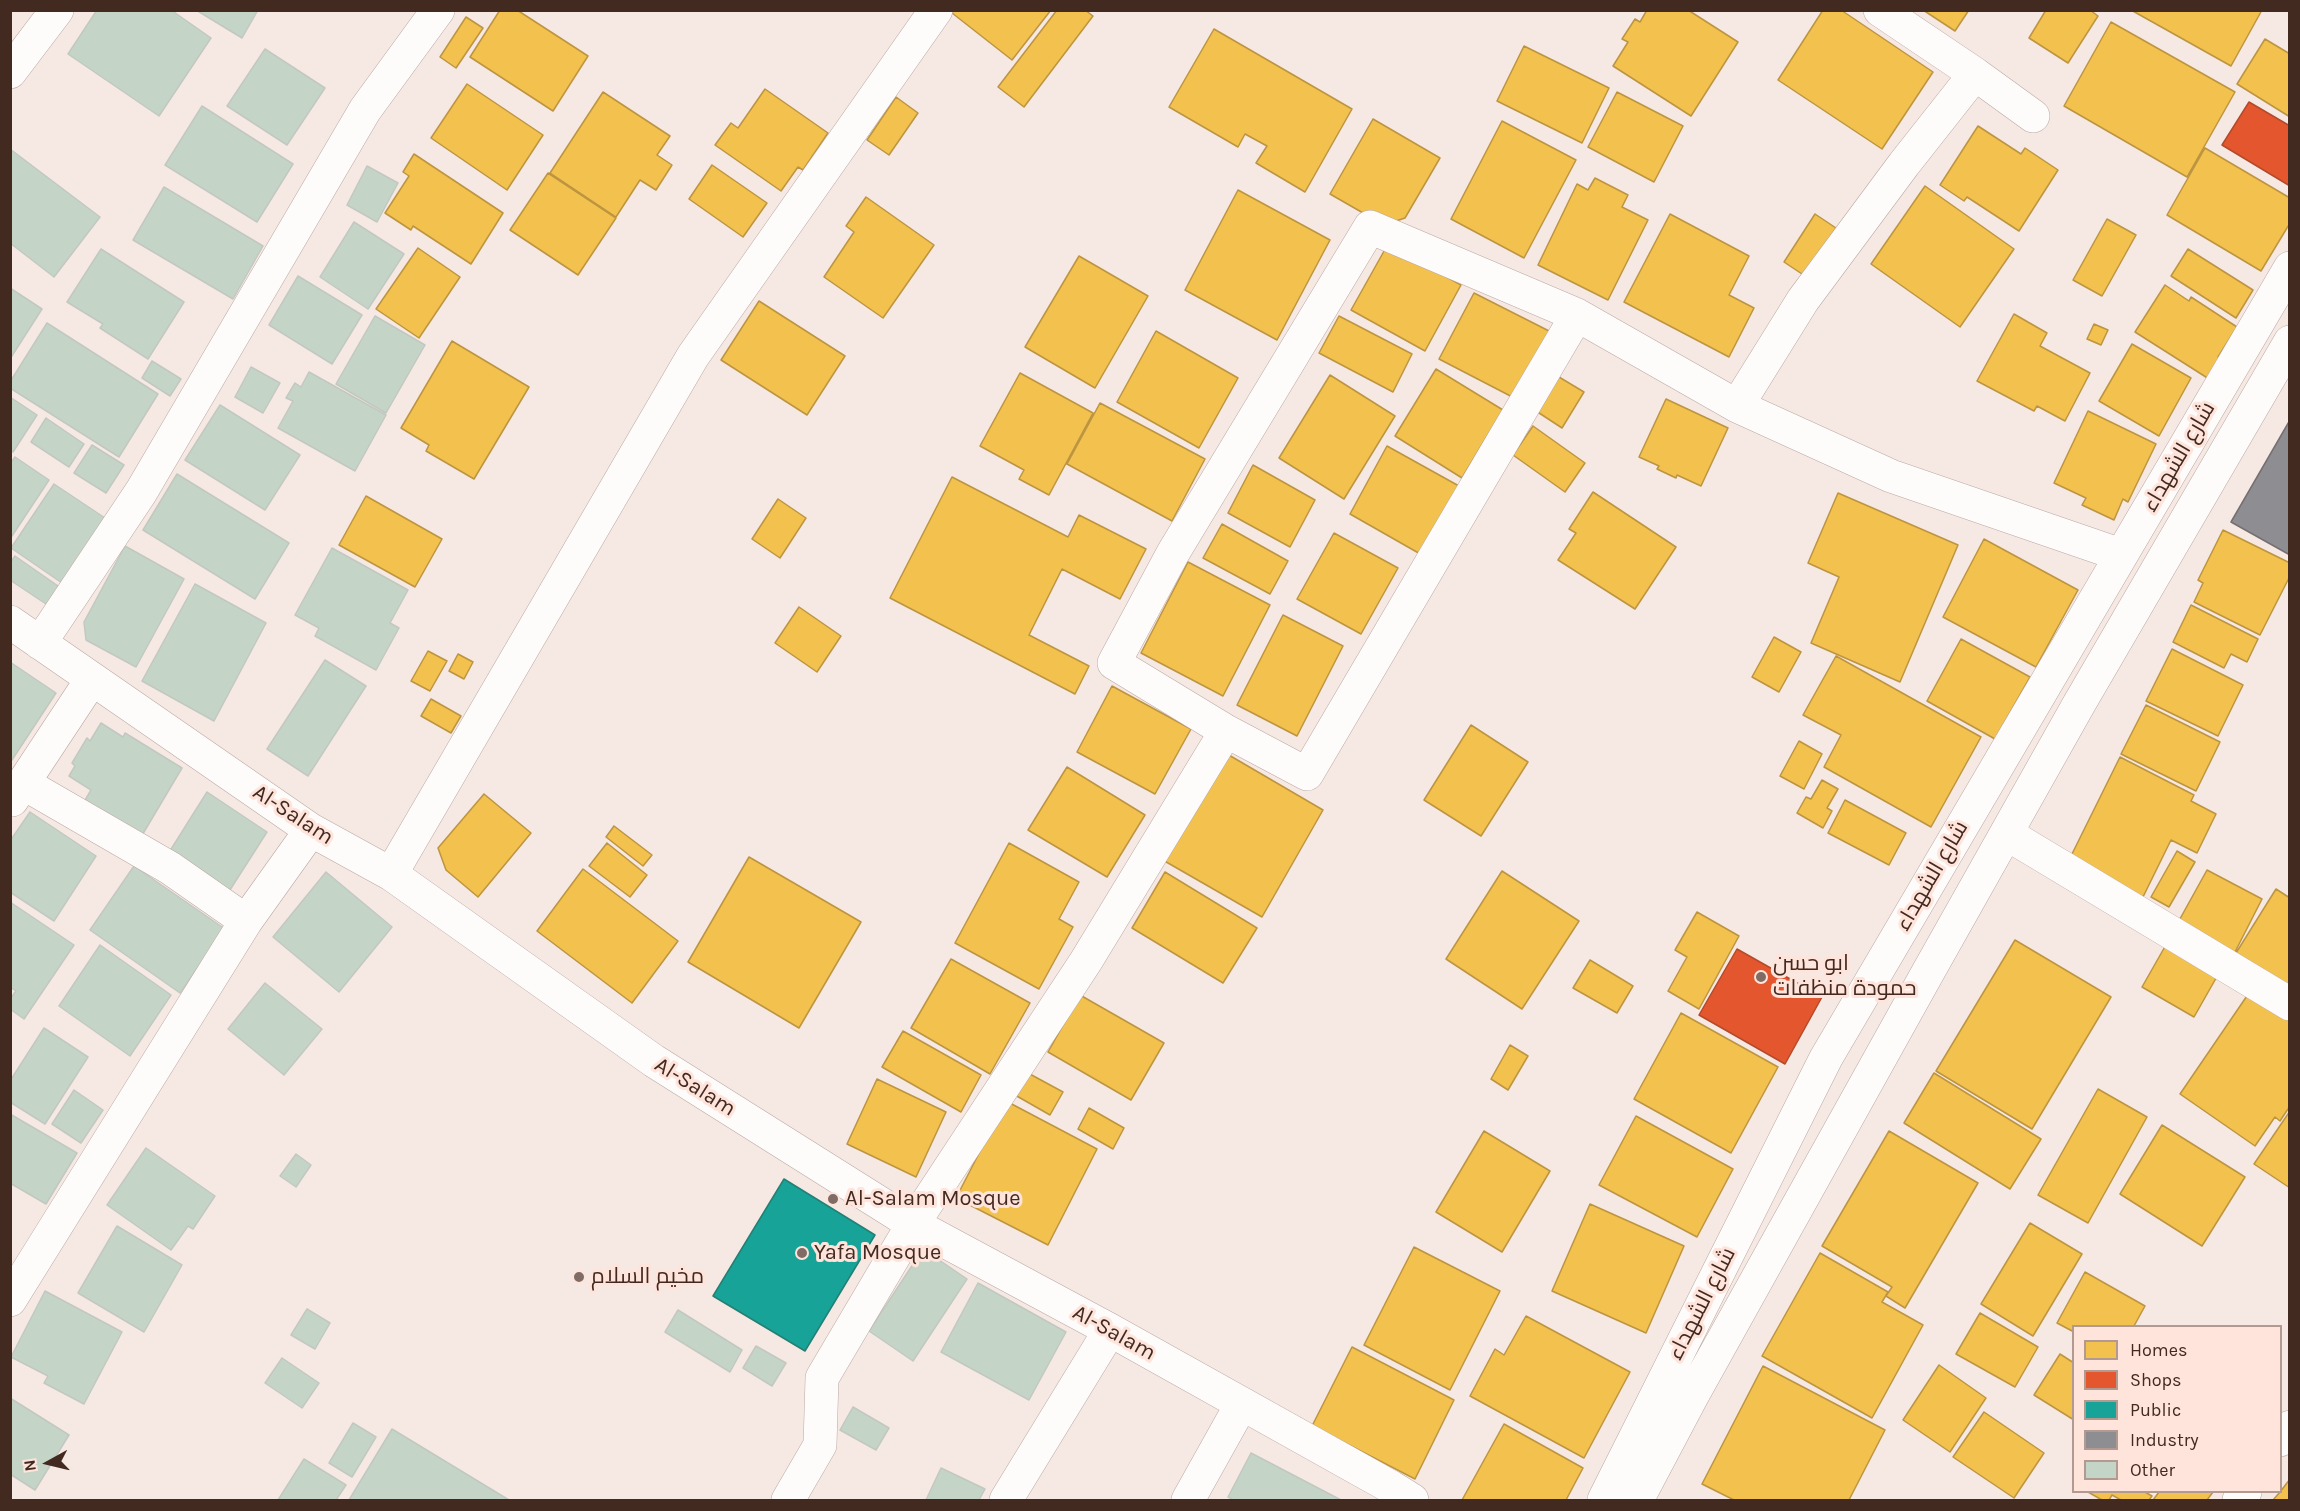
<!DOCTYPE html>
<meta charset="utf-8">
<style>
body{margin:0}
#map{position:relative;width:2300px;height:1511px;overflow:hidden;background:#f6e8e3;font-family:Karla,sans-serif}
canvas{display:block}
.frame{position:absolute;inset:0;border:12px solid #422a21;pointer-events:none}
.legend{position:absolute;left:2072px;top:1325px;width:210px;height:168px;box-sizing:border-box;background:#fee4db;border:2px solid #b39a91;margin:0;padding:8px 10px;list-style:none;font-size:18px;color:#422a21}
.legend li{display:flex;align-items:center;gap:12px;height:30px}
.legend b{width:30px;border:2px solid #b39a91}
.north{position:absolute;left:18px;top:1433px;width:60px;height:60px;-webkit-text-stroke:4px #fee4db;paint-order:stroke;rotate:262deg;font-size:16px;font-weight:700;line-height:24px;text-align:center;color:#422a21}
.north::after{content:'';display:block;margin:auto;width:21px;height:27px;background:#422a21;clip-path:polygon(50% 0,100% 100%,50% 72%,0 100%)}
</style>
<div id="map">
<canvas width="2300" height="1511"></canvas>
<div class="frame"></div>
<ul class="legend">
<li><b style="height:16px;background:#f2c14e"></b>Homes</li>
<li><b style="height:16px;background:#e4572e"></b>Shops</li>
<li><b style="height:16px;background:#17a398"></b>Public</li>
<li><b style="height:16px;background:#8d8d92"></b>Industry</li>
<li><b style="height:16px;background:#c4d5c8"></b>Other</li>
</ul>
<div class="north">N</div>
</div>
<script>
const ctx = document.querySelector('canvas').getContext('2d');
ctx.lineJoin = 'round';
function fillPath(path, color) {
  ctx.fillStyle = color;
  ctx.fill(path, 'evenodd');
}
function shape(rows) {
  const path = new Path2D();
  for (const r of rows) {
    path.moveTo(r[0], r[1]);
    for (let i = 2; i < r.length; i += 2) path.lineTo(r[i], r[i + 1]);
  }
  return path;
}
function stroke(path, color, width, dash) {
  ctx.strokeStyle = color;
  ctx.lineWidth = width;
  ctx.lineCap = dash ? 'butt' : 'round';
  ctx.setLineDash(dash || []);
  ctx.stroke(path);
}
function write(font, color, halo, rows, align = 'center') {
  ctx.font = font + ' Karla,Cairo,sans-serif';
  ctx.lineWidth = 6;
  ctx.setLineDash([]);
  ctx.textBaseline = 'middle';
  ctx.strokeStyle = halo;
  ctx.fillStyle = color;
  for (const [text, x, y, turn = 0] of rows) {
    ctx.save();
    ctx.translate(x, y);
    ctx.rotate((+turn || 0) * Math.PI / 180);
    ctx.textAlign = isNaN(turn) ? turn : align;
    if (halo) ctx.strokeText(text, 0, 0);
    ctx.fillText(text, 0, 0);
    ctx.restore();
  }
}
const homes = shape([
 [500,10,517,10,588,56,553,111,470,57,500,10],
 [954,10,1051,10,1012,60,952,13,954,10],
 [1057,10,1085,10,1093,16,1024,107,998,87,1057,10],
 [1647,10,1688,10,1738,42,1691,116,1613,66,1628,42,1622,39,1635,19,1640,22,1647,10],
 [1823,10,1841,10,1933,72,1882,149,1778,80,1823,10],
 [1923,10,1969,10,1955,31,1923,10],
 [2046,10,2090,10,2098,16,2068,63,2029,38,2046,10],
 [2131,10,2262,10,2231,66,2131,10],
 [466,17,483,28,456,68,440,57,466,17],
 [2111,22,2235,92,2187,177,2064,106,2111,22],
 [1214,29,1352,109,1305,192,1256,163,1267,146,1245,134,1238,147,1169,107,1214,29],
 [2265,39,2290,54,2290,117,2237,84,2265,39],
 [1524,46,1609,88,1582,143,1497,101,1524,46],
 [467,84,543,135,507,190,431,138,467,84],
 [765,89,828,133,803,170,798,167,781,191,715,145,731,123,738,128,765,89],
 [603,92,670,136,657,155,672,165,656,190,640,180,616,217,550,173,603,92],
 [1617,92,1683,126,1654,182,1588,147,1617,92],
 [896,97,918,113,889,155,867,140,896,97],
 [1373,119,1440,158,1405,218,1384,225,1330,194,1373,119],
 [1502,121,1576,160,1524,258,1451,219,1502,121],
 [1978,126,2021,154,2025,148,2058,170,2019,231,1967,197,1964,201,1940,185,1978,126],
 [2205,148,2290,198,2290,223,2261,271,2167,215,2205,148],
 [414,154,503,213,471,264,413,226,411,230,385,213,409,176,403,172,414,154],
 [712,165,767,203,743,237,689,199,712,165],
 [548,173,616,218,578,275,510,230,548,173],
 [1595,178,1628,195,1622,207,1648,220,1608,300,1538,265,1577,184,1588,190,1595,178],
 [1925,186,2014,249,1960,327,1871,264,1925,186],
 [1238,190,1330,240,1277,340,1185,290,1238,190],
 [866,197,934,245,883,318,824,277,854,232,846,226,866,197],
 [1670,214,1749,256,1729,295,1754,308,1729,357,1624,302,1670,214],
 [1815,214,1836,228,1805,276,1784,262,1815,214],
 [2107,219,2136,235,2102,296,2073,280,2107,219],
 [1388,244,1461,285,1425,351,1351,310,1388,244],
 [418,248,460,277,419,338,376,309,418,248],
 [2188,249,2253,290,2236,318,2171,276,2188,249],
 [1079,256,1148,296,1095,388,1025,347,1079,256],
 [2165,285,2189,301,2191,297,2237,327,2218,357,2221,360,2209,379,2135,332,2165,285],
 [1474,293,1557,335,1522,402,1439,359,1474,293],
 [759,301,845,356,807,415,721,360,759,301],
 [2014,314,2047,333,2040,346,2090,373,2065,421,2037,406,2034,411,1977,381,2014,314],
 [1339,316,1412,354,1393,392,1319,353,1339,316],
 [2094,324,2108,330,2101,345,2087,339,2094,324],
 [1156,331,1238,378,1199,448,1117,402,1156,331],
 [452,341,529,387,474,479,426,451,429,445,401,428,452,341],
 [2132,344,2191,378,2159,436,2099,401,2132,344],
 [1436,369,1503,410,1462,478,1395,436,1436,369],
 [1020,373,1093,413,1049,495,1019,479,1024,470,980,446,1020,373],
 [1554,374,1584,392,1562,428,1533,409,1554,374],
 [1330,375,1395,416,1344,499,1279,458,1330,375],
 [1666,399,1728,428,1701,486,1677,475,1676,478,1657,469,1659,466,1639,457,1666,399],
 [1100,403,1205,459,1172,521,1067,464,1100,403],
 [2088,411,2156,444,2128,502,2123,499,2114,520,2082,505,2086,498,2054,483,2088,411],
 [1533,426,1585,463,1565,492,1513,455,1533,426],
 [1387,446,1459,486,1422,555,1350,514,1387,446],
 [1253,465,1315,500,1290,547,1228,513,1253,465],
 [952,477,1068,537,1079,515,1146,549,1120,599,1062,569,1029,635,1089,666,1075,694,890,598,952,477],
 [1593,492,1676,547,1635,609,1558,560,1576,533,1569,529,1593,492],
 [1838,493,1958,545,1900,682,1811,643,1839,577,1808,563,1838,493],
 [366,496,442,539,415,587,339,545,366,496],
 [778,499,806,518,780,558,752,539,778,499],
 [1222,524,1288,561,1270,594,1203,558,1222,524],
 [2223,530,2290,563,2290,576,2260,635,2194,602,2203,583,2198,580,2223,530],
 [1334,533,1398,568,1361,634,1297,599,1334,533],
 [1984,539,2078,590,2036,667,1943,617,1984,539],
 [1188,562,1270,605,1223,696,1141,653,1188,562],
 [2191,605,2258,639,2247,662,2231,654,2224,668,2173,642,2191,605],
 [799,607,841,636,817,672,775,643,799,607],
 [1283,615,1343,646,1297,736,1237,705,1283,615],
 [1774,637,1801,652,1779,692,1752,677,1774,637],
 [1961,639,2030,677,1995,739,1927,701,1961,639],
 [2172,649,2243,685,2218,736,2146,701,2172,649],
 [428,651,447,661,430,691,411,681,428,651],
 [458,654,473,662,464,679,449,671,458,654],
 [1836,656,1981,737,1931,827,1824,767,1841,735,1803,715,1836,656],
 [1112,686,1191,729,1155,794,1077,752,1112,686],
 [431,699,461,716,451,733,421,716,431,699],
 [2146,705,2220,742,2196,791,2121,754,2146,705],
 [1471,725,1528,762,1481,836,1424,800,1471,725],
 [1799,741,1822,754,1804,789,1780,776,1799,741],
 [1222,751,1323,810,1262,917,1161,859,1222,751],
 [2120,757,2194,795,2191,801,2216,814,2197,853,2171,840,2142,899,2068,862,2120,757],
 [1067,767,1145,815,1107,877,1028,830,1067,767],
 [1822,780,1838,789,1827,808,1832,811,1823,828,1797,813,1806,797,1811,799,1822,780],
 [484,794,531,833,478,897,446,870,438,848,484,794],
 [1845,800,1906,833,1889,865,1828,833,1845,800],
 [614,826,652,855,643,866,606,837,614,826],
 [607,843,647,875,630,897,589,866,607,843],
 [1009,843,1079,882,1059,919,1073,927,1039,989,955,943,1009,843],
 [2177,851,2195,862,2169,907,2151,897,2177,851],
 [749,857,861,922,799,1028,688,962,749,857],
 [583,869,678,941,632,1003,537,931,583,869],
 [2207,870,2262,899,2233,956,2176,926,2207,870],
 [1502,871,1579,921,1522,1009,1446,959,1502,871],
 [1165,872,1257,928,1223,983,1132,928,1165,872],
 [2276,889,2290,898,2290,997,2231,961,2276,889],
 [1697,912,1739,936,1699,1009,1668,991,1687,957,1675,950,1697,912],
 [2015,940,2111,997,2032,1129,1936,1071,2015,940],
 [2167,943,2219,973,2194,1017,2142,987,2167,943],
 [951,959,1030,1003,990,1074,911,1028,951,959],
 [1590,960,1633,986,1617,1013,1573,988,1590,960],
 [2251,990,2290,1017,2290,1106,2280,1121,2275,1117,2255,1146,2180,1094,2251,990],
 [1080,995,1164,1043,1131,1100,1048,1052,1080,995],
 [1681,1013,1778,1067,1731,1153,1634,1099,1681,1013],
 [903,1031,981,1075,961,1112,882,1067,903,1031],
 [1510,1045,1528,1056,1508,1090,1491,1079,1510,1045],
 [1028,1073,1063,1092,1050,1115,1015,1095,1028,1073],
 [1934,1073,2041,1139,2010,1189,1904,1123,1934,1073],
 [877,1079,946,1112,916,1177,847,1144,877,1079],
 [2098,1089,2147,1117,2088,1223,2038,1195,2098,1089],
 [1006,1101,1097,1149,1048,1245,956,1198,1006,1101],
 [1089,1108,1124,1128,1113,1149,1078,1129,1089,1108],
 [2290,1111,2290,1188,2254,1164,2290,1111],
 [1636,1116,1733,1169,1697,1237,1599,1185,1636,1116],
 [2162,1125,2245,1177,2202,1246,2120,1194,2162,1125],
 [1484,1131,1550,1171,1502,1252,1436,1212,1484,1131],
 [1889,1131,1978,1183,1905,1308,1886,1296,1892,1287,1822,1246,1889,1131],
 [1590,1204,1684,1246,1646,1333,1552,1291,1590,1204],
 [2030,1223,2082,1254,2033,1336,1981,1304,2030,1223],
 [1414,1247,1500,1291,1450,1390,1364,1345,1414,1247],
 [1820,1253,1888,1292,1882,1302,1923,1325,1872,1418,1762,1356,1820,1253],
 [2085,1272,2145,1306,2134,1326,2074,1326,2074,1332,2057,1323,2085,1272],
 [1980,1313,2038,1347,2015,1387,1956,1354,1980,1313],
 [1526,1316,1630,1372,1584,1458,1470,1396,1495,1349,1504,1355,1526,1316],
 [1352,1347,1454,1400,1415,1479,1312,1426,1352,1347],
 [2060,1354,2074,1363,2074,1420,2034,1395,2060,1354],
 [1939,1365,1986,1398,1950,1452,1903,1420,1939,1365],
 [1763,1366,1885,1430,1849,1500,1734,1500,1702,1484,1763,1366],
 [1984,1412,2044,1453,2014,1498,1953,1457,1984,1412],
 [1504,1424,1583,1468,1566,1500,1462,1500,1504,1424],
 [2290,1479,2290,1500,2273,1500,2280,1492,2290,1479],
 [2088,1492,2145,1492,2152,1496,2149,1500,2121,1500,2112,1495,2109,1500,2102,1500,2088,1492],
 [2159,1492,2213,1492,2207,1500,2153,1500,2159,1492]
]);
fillPath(homes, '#f2c14e');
stroke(homes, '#bd9440', 1.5);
const shops = shape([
 [2249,102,2290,126,2290,186,2222,145,2249,102],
 [1737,949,1822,997,1785,1064,1699,1015,1737,949]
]);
fillPath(shops, '#e4572e');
stroke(shops, '#b34a2a', 1.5);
const public = shape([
 [784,1179,875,1235,805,1351,713,1296,784,1179]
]);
fillPath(public, '#17a398');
stroke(public, '#247f74', 1.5);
const industry = shape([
 [2290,420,2290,555,2231,522,2290,420]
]);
fillPath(industry, '#8d8d92');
stroke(industry, '#766f70', 1.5);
const building = shape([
 [97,10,171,10,211,38,159,116,68,54,97,10],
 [196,10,258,10,242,38,196,10],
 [265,49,325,88,287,145,227,106,265,49],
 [202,106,293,164,257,222,165,165,202,106],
 [10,149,100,217,54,277,10,243,10,149],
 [367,166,398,183,377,222,347,205,367,166],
 [164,187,263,246,233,299,133,240,164,187],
 [354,222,404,254,368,309,320,277,354,222],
 [101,249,184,302,148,359,100,328,103,324,67,302,101,249],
 [298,276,362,315,332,364,269,325,298,276],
 [10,288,42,309,10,359,10,288],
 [375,316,425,345,386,413,336,384,375,316],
 [47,323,158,394,119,457,10,388,10,382,47,323],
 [152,361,181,379,170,396,142,378,152,361],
 [251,367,280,383,263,413,235,397,251,367],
 [309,372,386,415,355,471,278,428,293,401,286,398,295,383,301,387,309,372],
 [10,397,37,415,13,452,10,450,10,397],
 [220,405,300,455,265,510,185,460,220,405],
 [46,418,84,444,69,467,31,442,46,418],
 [92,445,124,465,106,493,74,473,92,445],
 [15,457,49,480,10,539,10,464,15,457],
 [177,474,289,543,255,599,143,530,177,474],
 [54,484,105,518,62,583,11,548,54,484],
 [125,546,184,579,136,667,86,640,84,622,125,546],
 [332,548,408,590,390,623,399,628,376,670,315,636,319,628,295,615,332,548],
 [15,556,61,588,49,606,10,580,10,563,15,556],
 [195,584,266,623,214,721,142,681,195,584],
 [325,660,366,686,308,776,267,749,325,660],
 [10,662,56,693,10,763,10,662],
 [101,723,123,737,125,733,182,768,141,837,84,802,91,790,69,776,75,766,72,763,87,738,90,741,101,723],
 [207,792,267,832,228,893,168,854,207,792],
 [30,812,96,856,54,921,10,892,10,841,30,812],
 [134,866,225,929,180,993,90,930,134,866],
 [326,872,392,927,339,992,273,937,326,872],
 [10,902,74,945,24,1019,10,1009,10,999,16,991,10,987,10,902],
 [100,945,171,995,130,1056,59,1006,100,945],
 [265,983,322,1029,284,1075,228,1029,265,983],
 [44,1028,88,1057,45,1124,10,1102,10,1081,44,1028],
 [74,1090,103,1110,81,1143,52,1124,74,1090],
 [10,1114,77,1153,46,1204,10,1183,10,1114],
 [146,1148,215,1196,193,1229,188,1226,171,1250,107,1205,146,1148],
 [296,1154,311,1165,296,1187,280,1176,296,1154],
 [117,1226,182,1265,144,1332,78,1293,117,1226],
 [923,1249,967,1279,913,1361,869,1331,923,1249],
 [978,1283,1066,1332,1029,1400,941,1352,978,1283],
 [45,1291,122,1332,84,1404,44,1383,48,1376,11,1357,45,1291],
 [307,1309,330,1323,315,1349,291,1335,307,1309],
 [678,1310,742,1350,730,1372,665,1332,678,1310],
 [756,1346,786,1363,772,1386,743,1368,756,1346],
 [282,1358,319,1383,302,1408,265,1383,282,1358],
 [10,1398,69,1435,35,1490,10,1474,10,1398],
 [853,1407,889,1428,876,1450,840,1430,853,1407],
 [353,1423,376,1437,352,1477,329,1463,353,1423],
 [392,1429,509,1500,349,1500,392,1429],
 [1251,1453,1341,1500,1231,1500,1232,1499,1228,1497,1251,1453],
 [304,1459,346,1485,336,1500,278,1500,304,1459],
 [941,1468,985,1489,979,1500,926,1500,941,1468]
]);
fillPath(building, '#c4d5c8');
stroke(building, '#c2c8c0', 1.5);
const minor = shape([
 [1880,10,1975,74,2033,116],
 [10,72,57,10],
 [1577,315,1307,774,1226,731,1114,663,1173,553,1370,227,1577,315,1737,406,1891,476,2121,555],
 [1737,406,1803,300,1904,164,1975,74],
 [10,622,311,830,391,874,654,1061,913,1224,1110,1330,1391,1487,1412,1500],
 [40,643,141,492,365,110,438,10],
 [23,783,170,868,246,921],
 [12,800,92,679],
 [2007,834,2290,1004],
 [391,874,693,356,936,10],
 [10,1300,246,921,311,830],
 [2280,1440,2290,1427],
 [788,1500,820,1445,822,1378,913,1224,1086,961,1226,731],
 [1006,1500,1110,1330],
 [1188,1500,1241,1405],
 [2239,1500,2245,1492]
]);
const major = shape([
 [1604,1500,1826,1058,2290,268],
 [1637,1500,1692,1396,1927,974,2079,704,2290,342]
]);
stroke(minor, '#baa9a3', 34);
stroke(major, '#baa9a3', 34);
stroke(minor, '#fefcfb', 33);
stroke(major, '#fefcfb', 33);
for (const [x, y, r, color] of [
 [1761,977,6,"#816c65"],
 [833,1199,6,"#816c65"],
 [802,1253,6,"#816c65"],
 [579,1277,6,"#816c65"]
]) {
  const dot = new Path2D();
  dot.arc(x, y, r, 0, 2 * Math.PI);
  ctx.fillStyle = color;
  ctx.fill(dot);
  stroke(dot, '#fee4db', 2);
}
write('22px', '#422a21', '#fee4db', [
 ["شارع الشهداء",2179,457,-60],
 ["Al-Salam",293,815,33],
 ["شارع الشهداء",1932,876,-60],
 ["Al-Salam",695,1087,32],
 ["شارع الشهداء",1702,1304,-63],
 ["Al-Salam",1114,1333,29]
]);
write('22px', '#422a21', '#fee4db', [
 ["ابو حسن",1773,964],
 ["حمودة منظفات",1773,989],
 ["Al-Salam Mosque",845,1199],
 ["Yafa Mosque",814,1253],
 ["مخيم السلام",591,1277]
], 'left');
</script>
